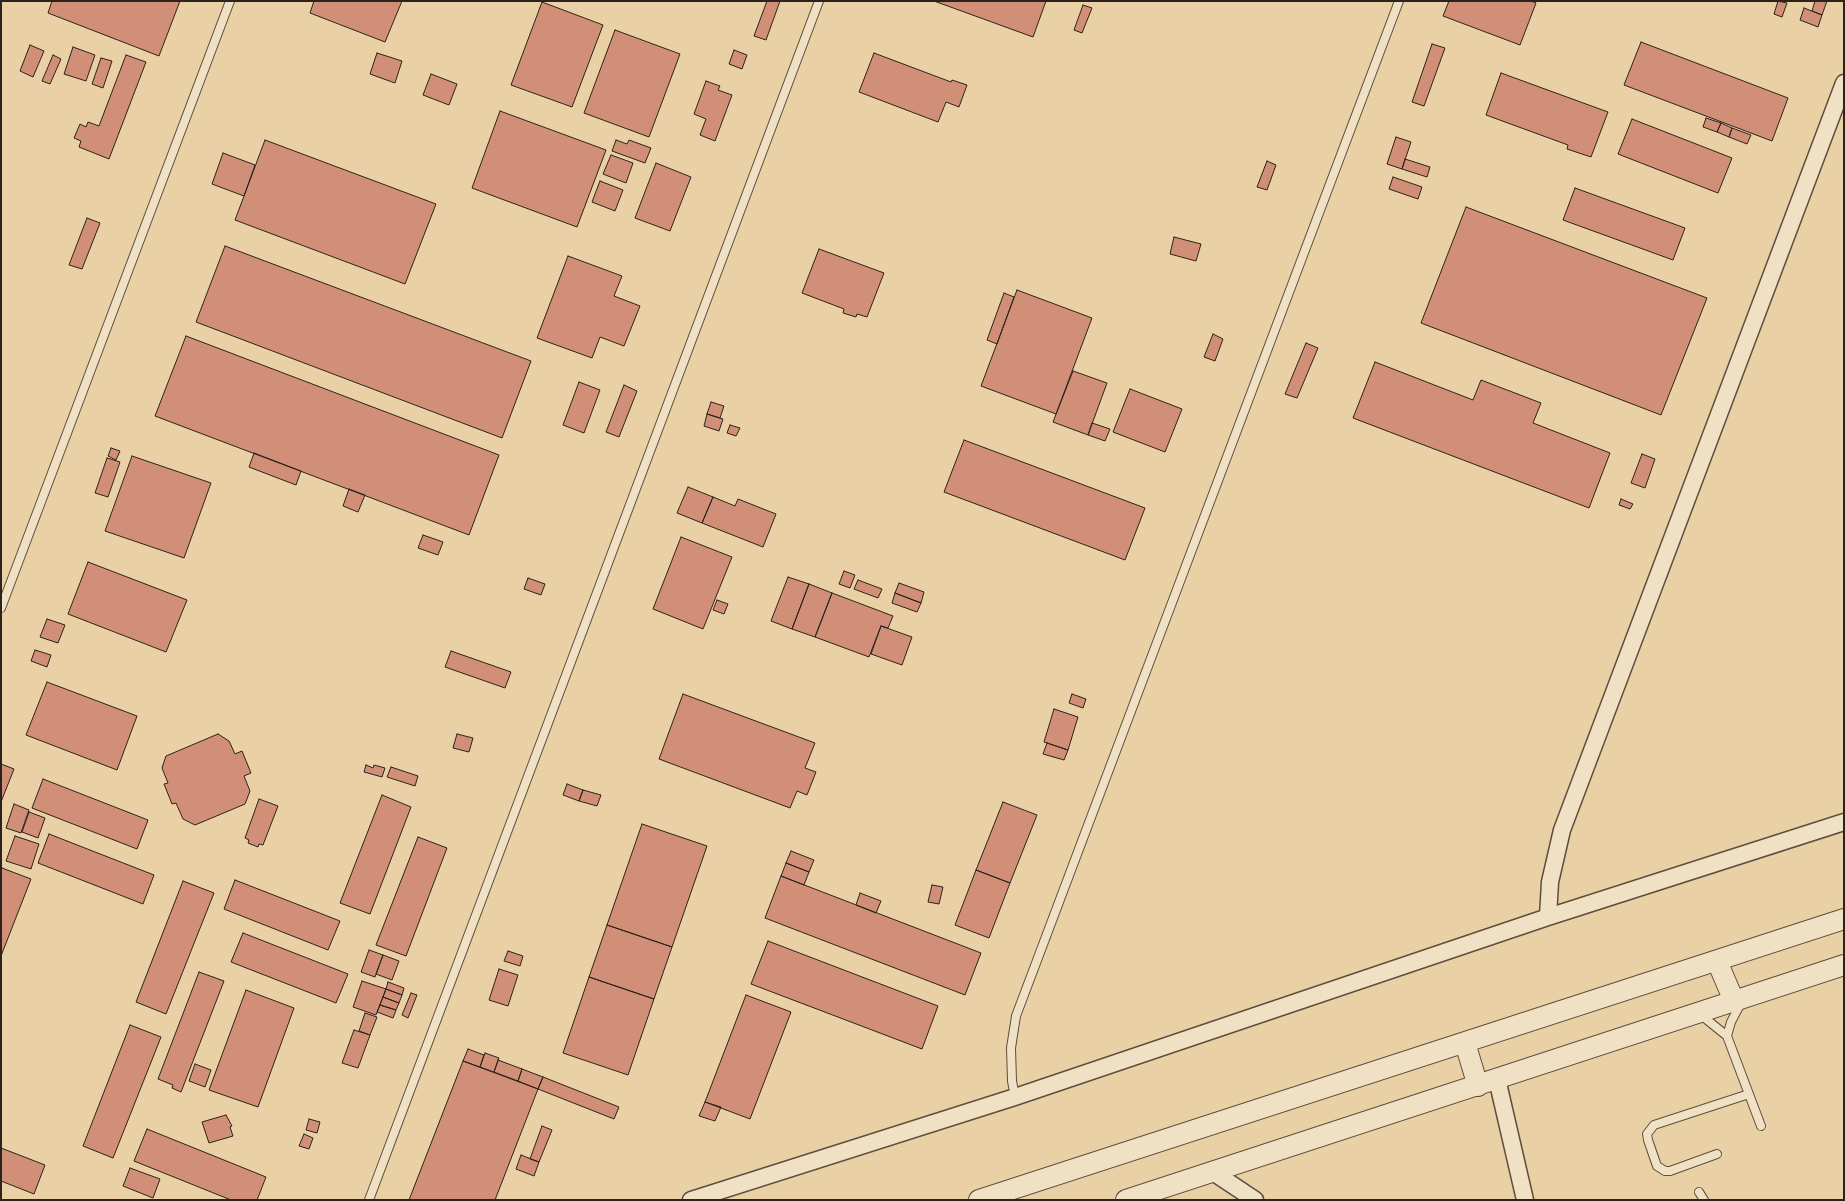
<!DOCTYPE html>
<style>
body{margin:0}
#map{position:relative;width:1845px;height:1201px;overflow:hidden;background:#ead1a5;font-family:"IM FELL French Canon",serif}
canvas{display:block}
.frame{position:absolute;inset:0;border:2px solid #2d221c;pointer-events:none}
</style>
<div id="map">
<canvas width="1845" height="1201"></canvas>
<div class="frame"></div>
</div>
<script>
const ctx = document.querySelector('canvas').getContext('2d');
ctx.lineJoin = 'round';
function fillPath(path, color) {
  ctx.fillStyle = color;
  ctx.fill(path, 'evenodd');
}
function shape(rows) {
  const path = new Path2D();
  for (const r of rows) {
    path.moveTo(r[0], r[1]);
    for (let i = 2; i < r.length; i += 2) path.lineTo(r[i], r[i + 1]);
  }
  return path;
}
function stroke(path, color, width, dash) {
  ctx.strokeStyle = color;
  ctx.lineWidth = width;
  ctx.lineCap = dash ? 'butt' : 'round';
  ctx.setLineDash(dash || []);
  ctx.stroke(path);
}
const building = shape([
 [52,1,180,1,159,56,48,13,52,1],
 [314,1,402,1,385,42,310,13,314,1],
 [767,1,780,1,766,40,754,36,767,1],
 [934,1,1046,1,1033,37,934,1],
 [1449,1,1531,1,1536,3,1520,45,1443,16,1449,1],
 [1778,1,1787,3,1782,17,1774,14,1778,1],
 [1815,1,1827,1,1822,15,1812,11,1815,1],
 [542,2,603,25,572,107,511,85,542,2],
 [1083,5,1092,8,1082,33,1074,30,1083,5],
 [1804,8,1822,15,1818,27,1800,20,1804,8],
 [615,30,680,54,649,137,584,113,615,30],
 [1641,42,1788,98,1772,141,1624,85,1641,42],
 [1432,44,1445,48,1424,106,1412,102,1432,44],
 [30,45,44,51,33,77,20,71,30,45],
 [73,47,95,55,86,81,64,74,73,47],
 [734,50,747,55,742,69,729,64,734,50],
 [377,53,402,61,395,83,370,74,377,53],
 [874,53,951,82,952,80,967,85,959,107,946,102,938,122,859,92,874,53],
 [53,55,61,59,50,84,42,81,53,55],
 [126,55,146,62,109,159,79,147,81,141,74,138,80,124,86,127,88,122,99,126,126,55],
 [101,58,112,61,103,88,92,84,101,58],
 [1501,73,1608,112,1591,157,1567,149,1568,145,1486,115,1501,73],
 [431,74,457,84,449,105,423,95,431,74],
 [706,81,720,86,718,90,732,95,715,141,700,135,706,119,694,114,706,81],
 [500,111,606,150,577,227,472,188,500,111],
 [1706,118,1721,123,1717,132,1703,127,1706,118],
 [1632,119,1732,158,1718,193,1618,154,1632,119],
 [1721,123,1732,128,1729,137,1717,132,1721,123],
 [1732,128,1751,135,1747,144,1729,137,1732,128],
 [1396,137,1411,142,1402,169,1387,164,1396,137],
 [265,140,436,204,405,284,235,220,265,140],
 [616,140,627,144,629,140,651,148,645,163,612,151,616,140],
 [223,153,255,165,244,196,212,184,223,153],
 [611,155,633,163,626,183,603,174,611,155],
 [1405,159,1430,167,1427,177,1402,169,1405,159],
 [1267,161,1276,165,1267,190,1257,187,1267,161],
 [656,163,691,177,670,231,635,218,656,163],
 [1393,177,1422,187,1418,199,1389,189,1393,177],
 [600,181,623,190,615,211,592,202,600,181],
 [1575,188,1685,228,1673,260,1563,220,1575,188],
 [1466,207,1707,298,1661,415,1421,323,1466,207],
 [87,218,100,223,82,269,69,265,87,218],
 [1174,237,1201,244,1196,261,1170,254,1174,237],
 [225,246,531,361,502,438,196,322,225,246],
 [819,249,884,273,867,317,857,314,856,317,843,313,844,309,802,293,819,249],
 [568,256,622,276,614,296,640,306,624,346,600,337,592,358,537,338,568,256],
 [1017,290,1092,318,1056,414,981,386,1017,290],
 [1004,293,1014,297,997,344,987,340,1004,293],
 [1213,334,1223,339,1215,361,1204,357,1213,334],
 [186,336,499,455,469,535,155,416,186,336],
 [1306,343,1318,348,1297,398,1285,394,1306,343],
 [1375,362,1473,400,1481,380,1541,403,1533,423,1610,453,1589,508,1353,418,1375,362],
 [1073,371,1107,383,1088,435,1053,422,1073,371],
 [579,382,600,390,584,433,563,425,579,382],
 [624,385,637,391,619,437,606,432,624,385],
 [1130,389,1182,409,1165,452,1113,432,1130,389],
 [711,402,724,406,720,418,707,414,711,402],
 [707,414,723,419,719,431,704,426,707,414],
 [1092,423,1110,429,1105,441,1088,435,1092,423],
 [730,425,740,428,736,436,727,433,730,425],
 [964,440,1145,508,1125,560,944,492,964,440],
 [111,448,120,451,116,460,108,456,111,448],
 [254,453,301,471,296,485,249,467,254,453],
 [1642,454,1655,459,1645,488,1631,483,1642,454],
 [132,456,211,483,184,558,105,531,132,456],
 [107,458,120,462,108,497,95,493,107,458],
 [688,487,713,497,702,523,677,513,688,487],
 [349,489,365,495,358,512,343,506,349,489],
 [713,497,735,506,738,499,776,514,763,547,702,523,713,497],
 [1621,499,1633,504,1630,509,1619,505,1621,499],
 [423,535,443,542,438,555,418,548,423,535],
 [681,537,732,557,703,629,653,609,681,537],
 [88,562,187,600,166,652,68,614,88,562],
 [844,571,855,575,850,588,839,584,844,571],
 [788,577,809,584,792,629,771,621,788,577],
 [528,578,545,584,541,595,524,589,528,578],
 [858,580,882,589,878,598,854,589,858,580],
 [899,583,924,592,921,603,895,593,899,583],
 [809,584,832,593,815,637,792,629,809,584],
 [832,593,893,616,888,628,881,626,869,657,815,637,832,593],
 [895,593,921,603,917,612,892,603,895,593],
 [717,600,728,604,724,614,713,610,717,600],
 [47,619,65,625,58,643,40,637,47,619],
 [881,626,912,637,902,665,871,654,881,626],
 [35,650,51,655,47,667,31,661,35,650],
 [451,651,511,672,505,688,445,667,451,651],
 [47,682,137,716,117,770,26,735,47,682],
 [683,694,815,743,805,768,816,772,807,795,797,791,790,808,659,759,683,694],
 [1072,694,1086,699,1083,708,1069,703,1072,694],
 [1054,709,1078,717,1068,750,1044,742,1054,709],
 [218,734,229,741,235,754,242,751,251,773,244,776,250,791,245,804,195,825,183,819,176,803,172,804,164,784,168,783,162,768,166,756,218,734],
 [457,734,473,738,469,752,453,748,457,734],
 [1047,743,1068,750,1064,760,1043,754,1047,743],
 [1,764,14,769,1,802,1,764],
 [366,765,373,768,374,765,385,768,382,777,364,772,366,765],
 [391,767,418,776,415,786,387,777,391,767],
 [43,779,148,820,137,849,32,808,43,779],
 [567,784,583,790,579,801,563,795,567,784],
 [583,790,601,795,597,806,579,801,583,790],
 [382,795,411,807,370,914,340,903,382,795],
 [259,799,278,806,263,845,259,844,258,847,248,843,249,840,245,838,259,799],
 [1003,802,1037,815,1010,883,976,870,1003,802],
 [14,804,29,810,21,833,6,828,14,804],
 [29,812,45,818,38,838,22,832,29,812],
 [642,824,707,846,672,947,607,925,642,824],
 [49,834,154,875,143,904,38,863,49,834],
 [15,836,39,844,31,869,6,861,15,836],
 [418,837,447,848,406,956,376,945,418,837],
 [791,851,814,860,809,872,786,863,791,851],
 [786,863,809,872,804,885,781,876,786,863],
 [2,868,31,879,1,956,1,870,2,868],
 [976,870,1010,883,989,938,955,925,976,870],
 [781,876,981,953,965,995,765,918,781,876],
 [235,880,340,921,328,950,224,909,235,880],
 [183,881,214,893,166,1014,136,1002,183,881],
 [932,885,943,887,939,904,928,902,932,885],
 [860,893,881,901,876,913,856,905,860,893],
 [607,925,672,947,654,999,589,977,607,925],
 [243,933,348,974,336,1003,231,962,243,933],
 [768,941,938,1006,922,1049,751,984,768,941],
 [369,950,383,955,375,977,361,972,369,950],
 [508,951,523,956,520,966,504,961,508,951],
 [383,955,399,961,392,980,376,974,383,955],
 [499,969,518,975,508,1006,489,1000,499,969],
 [199,972,224,981,181,1092,172,1088,173,1085,158,1079,199,972],
 [589,977,654,999,628,1075,563,1053,589,977],
 [362,981,386,989,376,1015,353,1007,362,981],
 [388,982,404,988,402,995,386,989,388,982],
 [386,989,402,995,399,1003,383,997,386,989],
 [246,990,294,1008,258,1107,209,1090,246,990],
 [411,993,417,995,408,1018,402,1015,411,993],
 [746,995,791,1012,750,1119,705,1102,746,995],
 [383,997,399,1003,396,1010,380,1005,383,997],
 [380,1005,396,1010,393,1018,377,1012,380,1005],
 [365,1013,377,1017,370,1035,359,1031,365,1013],
 [130,1025,161,1037,113,1158,83,1146,130,1025],
 [354,1030,370,1035,358,1068,342,1063,354,1030],
 [468,1049,484,1055,480,1067,463,1061,468,1049],
 [485,1053,499,1058,494,1072,480,1067,485,1053],
 [498,1060,522,1069,518,1081,494,1072,498,1060],
 [463,1061,538,1089,495,1200,409,1200,463,1061],
 [195,1064,211,1070,205,1087,189,1081,195,1064],
 [522,1069,543,1077,538,1089,518,1081,522,1069],
 [543,1077,619,1107,614,1119,538,1089,543,1077],
 [705,1102,721,1107,715,1121,699,1116,705,1102],
 [226,1115,232,1126,230,1127,233,1136,209,1143,202,1122,226,1115],
 [309,1119,320,1122,317,1133,306,1130,309,1119],
 [542,1126,552,1130,539,1162,530,1159,542,1126],
 [147,1129,266,1177,257,1200,231,1200,134,1161,147,1129],
 [304,1134,313,1138,309,1149,299,1146,304,1134],
 [1,1148,45,1165,34,1194,1,1181,1,1148],
 [521,1155,539,1162,534,1176,516,1169,521,1155],
 [130,1168,160,1179,153,1198,123,1186,130,1168]
]);
fillPath(building, '#d08f76');
stroke(building, '#2d221c', 1);
const service = shape([
 [1,608,230,1],
 [1701,1015,1727,1036,1761,1126],
 [1727,1036,1731,1022,1741,1003],
 [1015,1097,1012,1081,1011,1048,1016,1016,1399,1],
 [1717,1154,1670,1171,1665,1171,1657,1166,1648,1140,1647,1134,1654,1125,1749,1094],
 [1699,1192,1704,1200],
 [369,1200,819,1]
]);
const minor = shape([
 [1548,917,1550,882,1562,830,1844,83],
 [1497,1079,1525,1200],
 [1213,1172,1255,1200],
 [691,1200,1015,1097,1548,917,1844,822]
]);
const tertiary = shape([
 [1717,961,1734,1001],
 [1465,1043,1478,1086],
 [979,1200,1844,919],
 [1126,1200,1844,965]
]);
stroke(service, '#5c4e3e', 10);
stroke(minor, '#5c4e3e', 19);
stroke(tertiary, '#5c4e3e', 22);
stroke(service, '#f1e1c4', 8);
stroke(minor, '#f1e1c4', 16);
stroke(tertiary, '#f1e1c4', 20);
</script>
